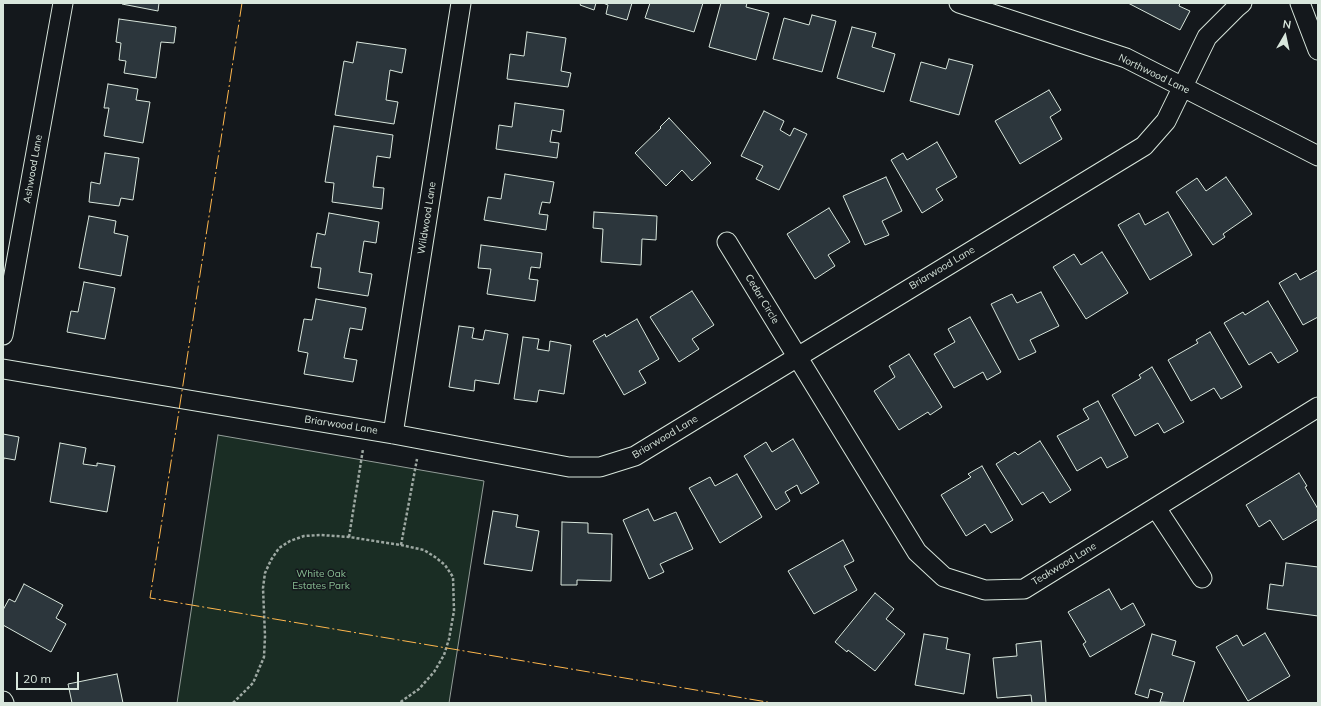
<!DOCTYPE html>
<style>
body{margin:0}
#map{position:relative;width:1321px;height:706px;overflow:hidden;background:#14181c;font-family:Mulish,sans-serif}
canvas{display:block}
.frame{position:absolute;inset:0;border:4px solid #d8e6dc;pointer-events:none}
.north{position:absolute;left:1265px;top:16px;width:40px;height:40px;-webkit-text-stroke:3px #14181c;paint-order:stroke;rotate:9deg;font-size:11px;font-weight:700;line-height:16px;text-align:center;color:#d8e6dc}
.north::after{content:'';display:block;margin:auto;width:14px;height:18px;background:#d8e6dc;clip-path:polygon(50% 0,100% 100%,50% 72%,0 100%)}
.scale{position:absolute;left:16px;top:672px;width:63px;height:18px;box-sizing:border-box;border:2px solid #d8e6dc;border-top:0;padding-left:5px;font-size:12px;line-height:14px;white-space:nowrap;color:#d8e6dc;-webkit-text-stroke:3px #14181c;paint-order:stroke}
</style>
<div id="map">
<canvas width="1321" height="706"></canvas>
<div class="frame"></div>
<div class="north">N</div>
<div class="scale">20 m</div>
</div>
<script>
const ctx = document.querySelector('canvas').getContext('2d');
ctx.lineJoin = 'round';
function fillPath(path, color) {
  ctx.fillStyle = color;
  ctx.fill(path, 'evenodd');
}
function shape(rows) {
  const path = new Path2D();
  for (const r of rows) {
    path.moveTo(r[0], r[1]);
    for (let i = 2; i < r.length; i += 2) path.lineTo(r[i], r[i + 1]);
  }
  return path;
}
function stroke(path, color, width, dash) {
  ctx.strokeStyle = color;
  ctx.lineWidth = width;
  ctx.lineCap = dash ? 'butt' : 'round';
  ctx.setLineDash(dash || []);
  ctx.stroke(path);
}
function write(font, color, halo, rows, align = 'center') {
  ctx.font = font + ' Mulish,sans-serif';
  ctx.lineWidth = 3;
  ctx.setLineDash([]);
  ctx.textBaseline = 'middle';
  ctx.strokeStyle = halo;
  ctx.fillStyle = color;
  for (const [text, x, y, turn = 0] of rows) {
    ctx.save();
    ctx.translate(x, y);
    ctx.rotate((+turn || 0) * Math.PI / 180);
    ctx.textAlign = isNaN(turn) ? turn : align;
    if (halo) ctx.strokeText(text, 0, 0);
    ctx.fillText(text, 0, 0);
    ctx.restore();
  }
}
const green = shape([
 [218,435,484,481,449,703,177,703,218,435]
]);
fillPath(green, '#1a2d24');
stroke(green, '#939e99', 1);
const building = shape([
 [122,3,159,3,158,11,122,4,122,3],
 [581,3,596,3,594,10,580,5,581,3],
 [603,3,632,3,627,20,606,14,608,5,603,3],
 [650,3,703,3,694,32,645,18,650,3],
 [721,3,747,3,746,7,769,13,756,60,709,47,721,3],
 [1128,3,1180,3,1179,6,1190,11,1180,30,1128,3],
 [812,15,836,21,822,72,773,59,784,18,809,25,812,15],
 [119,19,176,27,174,43,161,42,156,78,124,73,126,61,119,60,121,43,116,42,119,19],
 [852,27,876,33,872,47,895,54,884,92,837,78,852,27],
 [527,32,566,38,561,71,571,73,568,87,507,79,510,54,524,56,527,32],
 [357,42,406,49,402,73,390,70,386,100,398,102,394,124,335,115,344,61,353,63,357,42],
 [949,59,973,65,959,115,910,101,921,62,946,69,949,59],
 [108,84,138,89,136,100,150,102,143,143,104,136,109,108,104,108,108,84],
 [1049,90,1061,110,1050,117,1062,139,1020,164,995,121,1049,90],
 [515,103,564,110,561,132,552,130,550,142,559,143,557,158,496,149,499,125,512,127,515,103],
 [764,111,784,121,780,130,790,136,794,128,807,134,779,190,756,179,763,166,741,156,764,111],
 [669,118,711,163,692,181,682,170,666,186,635,153,661,128,660,127,669,118],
 [334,126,393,135,390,158,377,156,373,187,384,188,382,209,332,202,334,183,325,182,334,126],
 [937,142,957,177,936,189,943,200,922,213,891,160,903,153,907,160,937,142],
 [105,153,139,158,133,200,121,198,119,206,89,202,91,182,100,184,105,153],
 [505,174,554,182,550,203,542,202,539,214,548,215,546,230,484,220,488,197,501,199,505,174],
 [886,177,902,211,882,221,889,235,865,245,843,196,886,177],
 [1226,177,1252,214,1223,234,1225,237,1213,245,1176,192,1197,178,1206,191,1226,177],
 [829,208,850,242,828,255,835,266,815,279,787,234,829,208],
 [594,212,657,216,656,240,642,239,641,265,601,262,603,229,593,228,594,212],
 [1168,212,1192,255,1150,280,1118,225,1139,213,1145,225,1168,212],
 [329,213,379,222,376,243,364,241,359,272,372,274,368,296,318,288,321,268,311,267,317,233,325,235,329,213],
 [89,216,116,221,114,233,128,236,121,276,79,268,89,216],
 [481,245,542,253,540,268,531,267,529,279,538,280,535,301,487,294,491,269,478,268,481,245],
 [1102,252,1128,293,1086,319,1053,267,1074,254,1081,265,1102,252],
 [1318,270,1318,317,1303,325,1279,283,1296,273,1300,280,1318,270],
 [84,282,115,288,105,339,67,332,71,311,78,312,84,282],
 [692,291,714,325,692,339,699,349,679,362,650,317,692,291],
 [1041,292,1059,326,1030,340,1036,352,1019,360,991,304,1012,294,1017,303,1041,292],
 [316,299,366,308,362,330,350,328,344,358,357,360,353,382,304,374,308,353,298,351,304,319,312,320,316,299],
 [1268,301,1298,351,1278,363,1271,352,1249,365,1224,323,1243,312,1245,315,1268,301],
 [970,317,1001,372,987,380,983,372,954,388,934,354,955,342,948,329,970,317],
 [637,319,659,359,639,371,646,383,624,395,593,341,605,334,606,337,637,319],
 [459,326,474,328,472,338,483,340,485,330,508,334,499,384,475,380,474,391,449,387,459,326],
 [1210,332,1242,387,1221,399,1214,388,1191,401,1168,360,1198,343,1196,340,1210,332],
 [523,337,539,339,537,349,549,351,550,341,571,345,564,394,539,390,537,402,514,399,523,337],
 [909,354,942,407,930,415,928,412,899,430,874,391,895,377,889,366,909,354],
 [1152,367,1184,422,1164,433,1158,423,1135,436,1112,395,1141,378,1139,375,1152,367],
 [1098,401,1128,457,1107,468,1101,457,1077,471,1057,436,1089,419,1083,409,1098,401],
 [3,434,19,437,15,460,4,458,3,463,3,434],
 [793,439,819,483,801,494,797,485,785,492,790,501,776,510,744,456,766,442,772,452,793,439],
 [1040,441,1071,490,1050,503,1043,492,1022,505,996,464,1015,452,1018,455,1040,441],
 [60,443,86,448,83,464,97,466,97,463,115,466,107,512,50,502,60,443],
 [982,466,1013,520,991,533,985,524,966,536,941,495,971,477,968,474,982,466],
 [1299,473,1307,486,1305,487,1318,509,1318,519,1283,540,1270,520,1259,527,1246,505,1299,473],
 [737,474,762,517,720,543,689,488,710,477,715,486,737,474],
 [648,509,654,521,676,512,693,549,660,564,664,572,649,579,623,520,648,509],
 [493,511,518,515,516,527,539,531,532,571,484,564,493,511],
 [562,522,588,523,588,533,612,534,611,581,577,580,577,585,561,585,562,522],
 [843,540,854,561,844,566,857,590,814,614,788,571,843,540],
 [1286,563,1318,567,1318,616,1267,609,1270,584,1283,586,1286,563],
 [24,584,63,605,56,618,66,624,51,652,3,625,3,610,9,599,15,602,24,584],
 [1109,589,1121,610,1133,603,1145,625,1090,657,1083,644,1086,642,1068,612,1109,589],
 [875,593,894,609,886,619,905,634,875,671,848,650,847,652,835,642,875,593],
 [1265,633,1290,676,1248,701,1216,647,1237,635,1243,646,1265,633],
 [924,634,948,638,946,649,970,654,964,694,915,685,924,634],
 [1152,634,1176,641,1172,655,1195,662,1183,703,1160,702,1163,693,1150,689,1148,698,1135,694,1152,634],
 [1041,641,1046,703,1032,703,1031,695,997,698,993,658,1017,656,1016,644,1041,641],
 [117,674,123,703,72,703,68,684,117,674]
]);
fillPath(building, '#2c363c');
stroke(building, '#d8e6dc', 1);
const street = shape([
 [959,3,1126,58,1318,156],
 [1300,3,1318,50],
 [727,242,917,552,944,577,985,590,1024,589,1318,407],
 [3,335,63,3],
 [3,369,393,434,569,467,600,467,635,456,1144,146,1166,121,1207,37,1236,8,1242,3],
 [393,434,461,3],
 [1156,508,1202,578],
 [3,701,4,703]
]);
stroke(street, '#d8e6dc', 21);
stroke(shape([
 [349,537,363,449],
 [401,545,417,459],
 [233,703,253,683,264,657,265,636,263,588,265,573,271,560,279,548,290,541,304,536,321,535,349,537,401,545,424,550,435,557,445,565,453,577,454,611,449,639,444,655,434,672,419,689,399,703]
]), '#9da8a2', 2.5, [3, 2]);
stroke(street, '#14181c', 19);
stroke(shape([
 [242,3,150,598,773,703]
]), '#ffb74d', 1, [14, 3, 2, 3]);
write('10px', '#d8e6dc', '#14181c', [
 ["Northwood Lane",1154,74,26],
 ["Ashwood Lane",33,169,-80],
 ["Wildwood Lane",427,218,-81],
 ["Briarwood Lane",942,268,-31],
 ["Cedar Circle",762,299,59],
 ["Briarwood Lane",341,425,9],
 ["Briarwood Lane",665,437,-31],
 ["Teakwood Lane",1064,564,-31]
]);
write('10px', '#8ac095', '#14181c', [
 ["White Oak",321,574],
 ["Estates Park",321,586]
]);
</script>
